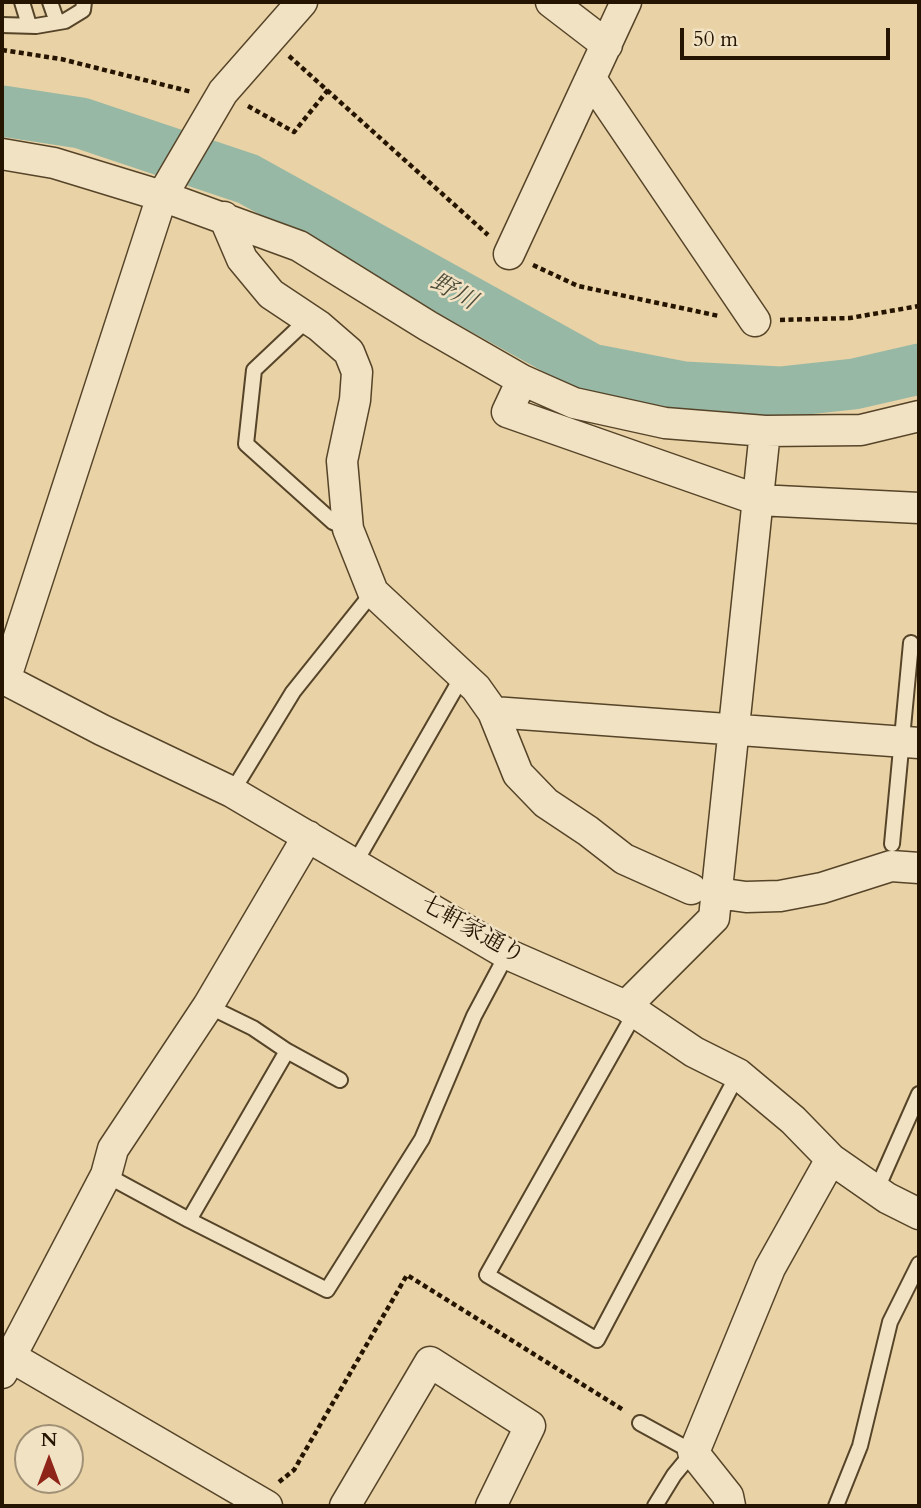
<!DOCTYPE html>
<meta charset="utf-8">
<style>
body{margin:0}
#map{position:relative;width:921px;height:1508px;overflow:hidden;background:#e9d2a5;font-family:Cardo,serif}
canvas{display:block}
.frame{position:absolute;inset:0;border:4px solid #251400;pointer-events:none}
.north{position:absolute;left:14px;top:1424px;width:70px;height:70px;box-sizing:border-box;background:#f1e2c4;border:2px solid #9f9076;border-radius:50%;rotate:0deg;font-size:19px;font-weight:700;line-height:28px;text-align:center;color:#251400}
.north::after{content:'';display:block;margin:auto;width:24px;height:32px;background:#8f2418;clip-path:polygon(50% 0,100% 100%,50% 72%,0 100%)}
.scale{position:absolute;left:680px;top:28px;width:210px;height:32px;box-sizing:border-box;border:4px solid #251400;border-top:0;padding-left:9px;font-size:21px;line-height:24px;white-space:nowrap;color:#251400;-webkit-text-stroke:5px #f1e2c4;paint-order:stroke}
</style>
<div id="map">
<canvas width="921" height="1508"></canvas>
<div class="frame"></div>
<div class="north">N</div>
<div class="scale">50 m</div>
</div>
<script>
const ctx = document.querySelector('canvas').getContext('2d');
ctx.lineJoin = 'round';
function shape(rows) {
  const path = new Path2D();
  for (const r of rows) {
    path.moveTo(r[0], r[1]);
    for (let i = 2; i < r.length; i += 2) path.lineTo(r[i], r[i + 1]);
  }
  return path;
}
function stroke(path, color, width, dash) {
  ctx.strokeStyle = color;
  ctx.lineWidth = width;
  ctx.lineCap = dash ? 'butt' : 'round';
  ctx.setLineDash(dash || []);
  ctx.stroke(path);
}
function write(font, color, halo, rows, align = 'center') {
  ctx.font = font + ' Cardo,"Noto Serif JP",serif';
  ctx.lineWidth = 5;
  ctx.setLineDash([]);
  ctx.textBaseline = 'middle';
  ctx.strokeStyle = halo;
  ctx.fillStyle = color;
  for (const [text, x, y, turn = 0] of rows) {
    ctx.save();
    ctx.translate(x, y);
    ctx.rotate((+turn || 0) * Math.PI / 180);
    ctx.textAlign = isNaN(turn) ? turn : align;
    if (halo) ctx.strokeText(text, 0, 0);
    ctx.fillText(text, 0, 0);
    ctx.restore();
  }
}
stroke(shape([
 [2,111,81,123,248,179,591,369,684,387,780,392,854,384,919,369]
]), '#97b8a5', 51);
const lane = shape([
 [22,2,29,25],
 [50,2,57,22],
 [2,25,36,26,65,21,83,10,84,2],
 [308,319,254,370,246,444,333,522,348,529],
 [232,792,293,692,373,592],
 [892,844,911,643],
 [355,863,463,675],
 [208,1006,253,1028,287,1051,340,1080],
 [636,1011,487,1275,597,1340,738,1074],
 [106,1175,189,1220,327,1290,422,1139,474,1016,507,954],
 [876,1191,919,1094],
 [189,1220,287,1051],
 [640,1423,693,1452,674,1475,655,1506],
 [836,1506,860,1446,890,1322,919,1264]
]);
const street = shape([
 [551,2,607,45],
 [591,79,755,321],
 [2,154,54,163,162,196,299,246,428,326,522,380,574,403,665,423,765,431,861,430,919,416],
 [224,217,242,259,271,294,319,326,349,352,357,372,355,400,342,461,348,529,373,592,476,688,493,712,518,774,546,803,588,831,624,859,691,889],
 [509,254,626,2],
 [522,380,507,412,758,500,919,508],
 [2,678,102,730,232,792,507,954,626,1006,694,1052,738,1074,793,1120,831,1159,887,1198,919,1214],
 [5,680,162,196,223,92,302,2],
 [493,712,919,743],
 [717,893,746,897,780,896,822,888,891,866,919,868],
 [626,1006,714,918,765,431],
 [11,1357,267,1506],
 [2,1373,106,1175,113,1149,208,1006,308,836],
 [345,1506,430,1362,530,1426,491,1506],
 [730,1506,728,1496,693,1452,697,1445,770,1268,831,1159]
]);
stroke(lane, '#564429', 18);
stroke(street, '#564429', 33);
stroke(shape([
 [2,50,61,59,192,92],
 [289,56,488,235],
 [248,106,294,132,328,90],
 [533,265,578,286,719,316],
 [780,320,850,318,919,306],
 [279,1482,294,1470,407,1275,625,1411]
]), '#251400', 4.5, [5, 3.5]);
stroke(lane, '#f1e2c4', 14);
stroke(street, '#f1e2c4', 30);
write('23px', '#251400', '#f1e2c4', [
 ["七軒家通り",472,931,29]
]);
write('italic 24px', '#4d4d3a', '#f1e2c4', [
 ["野川",453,293,29]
]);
</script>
